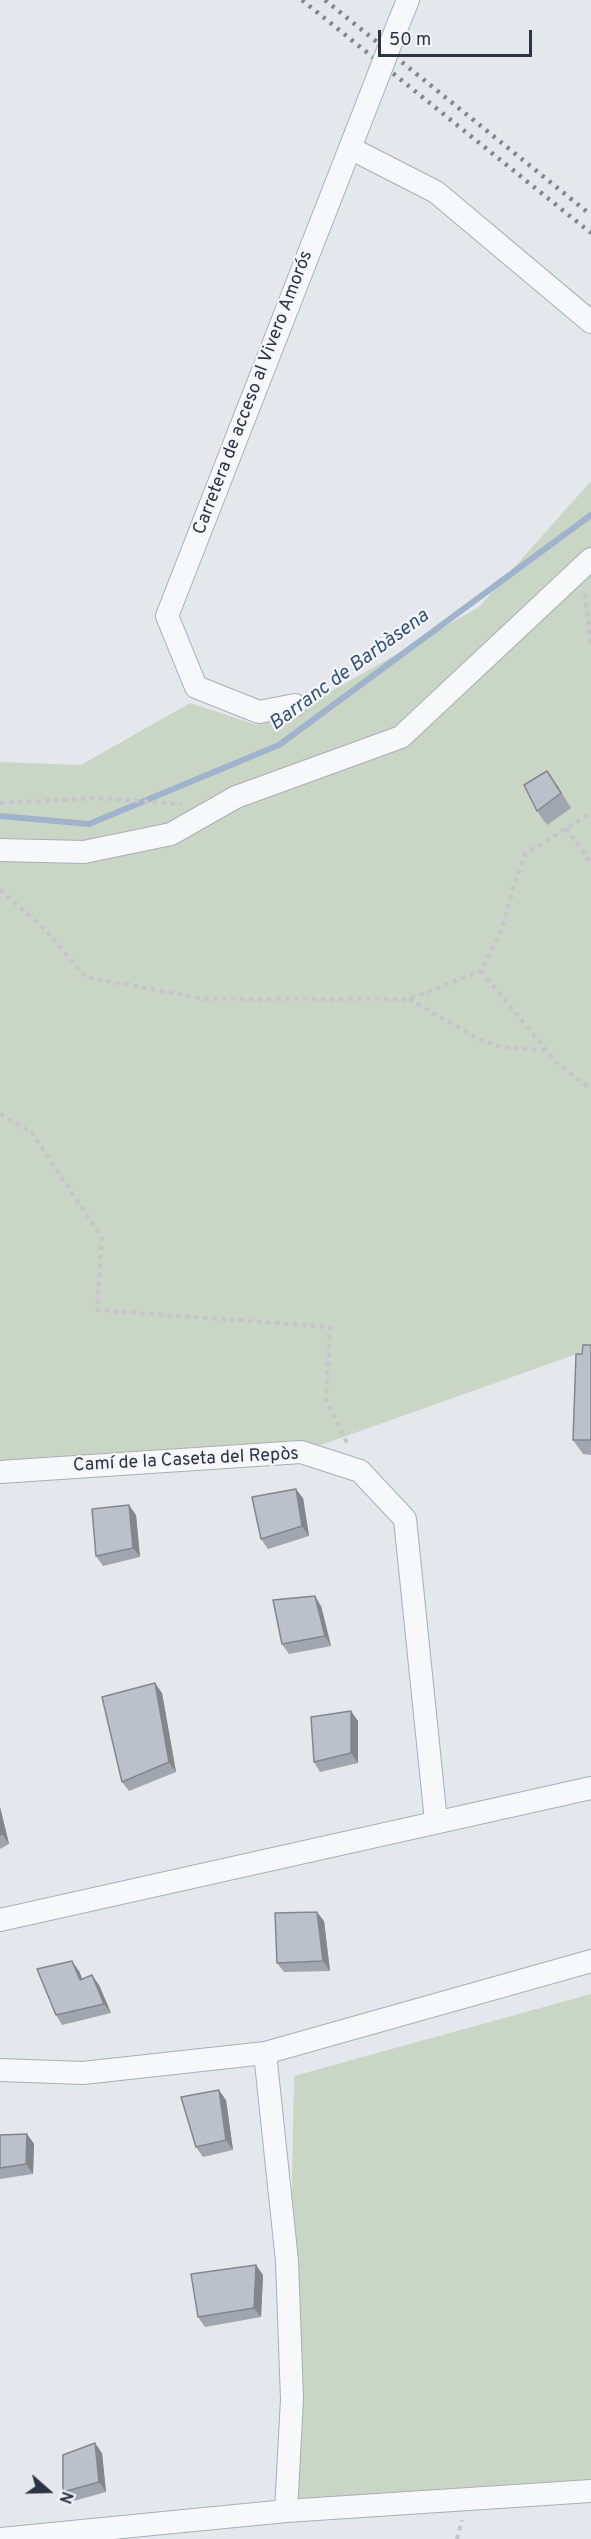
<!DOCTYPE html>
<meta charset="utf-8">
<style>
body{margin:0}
#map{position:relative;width:591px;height:2539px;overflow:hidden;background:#e4e7ec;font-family:Overpass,sans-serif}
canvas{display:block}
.north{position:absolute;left:18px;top:2461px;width:60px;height:60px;-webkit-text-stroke:4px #f4f6f9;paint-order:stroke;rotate:110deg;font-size:16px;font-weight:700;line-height:24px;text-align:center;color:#2b3445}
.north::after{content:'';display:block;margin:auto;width:21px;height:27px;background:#2b3445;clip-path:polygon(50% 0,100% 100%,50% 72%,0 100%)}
.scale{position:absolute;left:378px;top:30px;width:154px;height:27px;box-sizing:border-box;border:3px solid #2b3445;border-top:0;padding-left:8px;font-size:18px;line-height:21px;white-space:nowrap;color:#2b3445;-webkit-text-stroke:4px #f4f6f9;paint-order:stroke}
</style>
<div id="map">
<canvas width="591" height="2539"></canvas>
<div class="north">N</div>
<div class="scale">50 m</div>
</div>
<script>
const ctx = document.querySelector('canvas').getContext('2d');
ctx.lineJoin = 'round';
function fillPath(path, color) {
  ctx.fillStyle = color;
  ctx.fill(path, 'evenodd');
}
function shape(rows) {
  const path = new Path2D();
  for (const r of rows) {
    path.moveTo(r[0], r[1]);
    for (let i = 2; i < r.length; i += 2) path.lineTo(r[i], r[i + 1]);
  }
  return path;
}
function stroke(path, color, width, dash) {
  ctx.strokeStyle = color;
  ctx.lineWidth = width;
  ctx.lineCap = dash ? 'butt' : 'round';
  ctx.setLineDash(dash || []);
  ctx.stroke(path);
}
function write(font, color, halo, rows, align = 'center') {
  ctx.font = font + ' Overpass,sans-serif';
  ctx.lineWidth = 4.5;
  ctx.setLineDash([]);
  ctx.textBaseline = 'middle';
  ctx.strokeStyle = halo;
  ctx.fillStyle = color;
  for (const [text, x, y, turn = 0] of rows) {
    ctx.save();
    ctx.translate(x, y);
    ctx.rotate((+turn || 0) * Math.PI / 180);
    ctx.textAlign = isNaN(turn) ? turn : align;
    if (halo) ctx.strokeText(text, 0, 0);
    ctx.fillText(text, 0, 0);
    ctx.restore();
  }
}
fillPath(shape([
 [591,481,591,1349,301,1452,0,1472,0,762,81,765,190,703,257,725,339,687,479,607],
 [591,1994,591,2491,286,2511,294,2076]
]), '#c9d6c5');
stroke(shape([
 [0,816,89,824,279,745,591,515]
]), '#9fb4cc', 6);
const minor = shape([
 [399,22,408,0],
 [350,148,436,192,591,322],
 [295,705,259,712,196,687,167,616,370,97],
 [0,850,84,852,171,834,236,797,401,737,591,559],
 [0,1472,301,1452,360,1471,405,1519,436,1821],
 [0,1920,591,1788],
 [265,2053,287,2261,292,2399,286,2511],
 [0,2070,83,2073,265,2053,591,1961],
 [0,2539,286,2511,591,2491]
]);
stroke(minor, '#a9aeb7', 24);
stroke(shape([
 [585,594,591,647],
 [0,803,96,798,182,804],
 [566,828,591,863],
 [0,890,46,930,85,977,205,999,409,999,481,971,502,929,513,888,525,854,591,813],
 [481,971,557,1063,591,1089],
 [409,999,477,1038,501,1047,545,1050],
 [0,1114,32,1133,102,1238,97,1310,330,1327,326,1400,348,1445],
 [457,2539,462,2520]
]), '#c2c5cb', 4, [4.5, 4.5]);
stroke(minor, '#f7f8fa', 22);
stroke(shape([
 [302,0,591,233],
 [325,0,591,215]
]), '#7d8696', 4.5, [3, 6]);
const minorBridge = shape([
 [370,97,399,22]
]);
stroke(minorBridge, '#a9aeb7', 24, []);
stroke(minorBridge, '#f7f8fa', 22);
fillPath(shape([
 [557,785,571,808,547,825,537,811],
 [591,1345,591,1455,583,1454,573,1440,582,1354],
 [303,1498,309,1536,268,1549,261,1539],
 [136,1515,140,1557,103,1566,96,1556],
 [321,1606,331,1646,289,1654,282,1644],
 [162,1693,176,1772,129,1791,122,1782],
 [358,1721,358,1763,320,1772,314,1762],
 [0,1807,9,1844,0,1849],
 [324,1921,330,1971,284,1972,277,1963],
 [79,1971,82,1979,99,1985,111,2013,62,2025,56,2015],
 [226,2100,233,2150,203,2157,196,2147],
 [27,2134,34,2144,33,2174,0,2179,0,2135],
 [256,2265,263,2275,261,2317,205,2327,198,2317],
 [102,2453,106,2492,70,2502,63,2492]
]), '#a1a5ae');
fillPath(shape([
 [296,1489,303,1498,309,1536,302,1526],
 [129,1505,136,1515,140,1557,133,1548],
 [315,1596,321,1606,331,1646,325,1636],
 [155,1683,162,1693,176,1772,169,1762],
 [351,1711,358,1721,358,1763,351,1753],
 [0,1807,9,1844,2,1834,0,1825],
 [317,1912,324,1921,330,1971,323,1961],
 [72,1961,79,1971,87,1990,80,1980],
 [92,1975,99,1985,111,2013,104,2004],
 [219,2090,226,2100,233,2150,226,2140],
 [27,2134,34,2144,33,2174,26,2164],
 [256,2265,263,2275,261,2317,254,2308],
 [95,2443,102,2453,106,2492,99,2482]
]), '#83868d');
const building = shape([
 [547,771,561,793,537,811,524,785,547,771],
 [583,1345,591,1345,591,1440,573,1440,576,1354,582,1354,583,1345],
 [296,1489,302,1526,261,1539,252,1497,296,1489],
 [129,1505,133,1548,96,1556,92,1509,129,1505],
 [315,1596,325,1636,282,1644,273,1600,315,1596],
 [155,1683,169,1762,122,1782,102,1697,155,1683],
 [351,1711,351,1753,314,1762,311,1717,351,1711],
 [0,1825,2,1834,0,1835,0,1825],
 [317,1912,323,1961,277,1963,275,1913,317,1912],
 [72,1961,80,1980,92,1975,104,2004,56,2015,37,1969,72,1961],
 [219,2090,226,2140,196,2147,181,2097,219,2090],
 [27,2134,26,2164,0,2168,0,2135,27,2134],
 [256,2265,254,2308,198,2317,191,2274,256,2265],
 [95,2443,99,2482,63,2492,63,2455,95,2443]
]);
fillPath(building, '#bbc0ca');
stroke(building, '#83868d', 1.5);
write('18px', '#2b3445', '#f4f6f9', [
 ["Carretera de acceso al Vivero Amorós",254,393,-69],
 ["Camí de la Caseta del Repòs",186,1461,-3]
]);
write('italic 20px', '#34527a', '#f4f6f9', [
 ["Barranc de Barbàsena",350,671,-36]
]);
</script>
